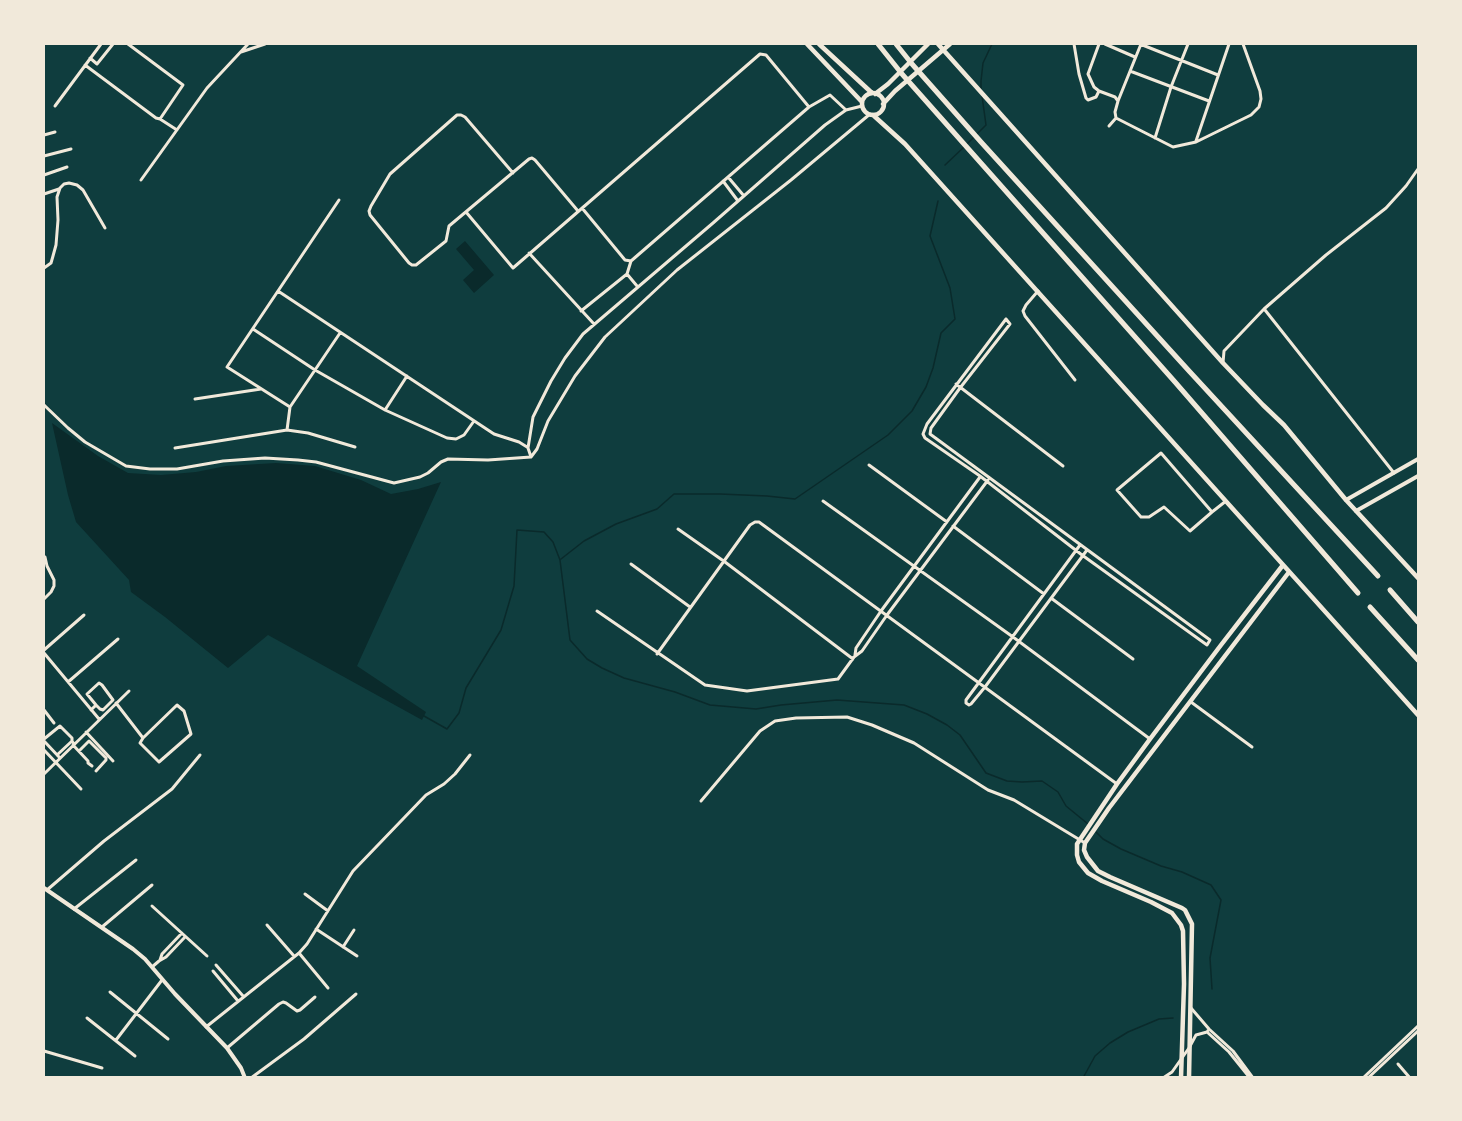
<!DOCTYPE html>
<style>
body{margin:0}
#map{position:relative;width:1462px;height:1121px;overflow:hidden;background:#0f3d3e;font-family:Roboto,sans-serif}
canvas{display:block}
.frame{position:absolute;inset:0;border:45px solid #f1e9da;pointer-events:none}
</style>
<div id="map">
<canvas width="1462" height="1121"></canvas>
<div class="frame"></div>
</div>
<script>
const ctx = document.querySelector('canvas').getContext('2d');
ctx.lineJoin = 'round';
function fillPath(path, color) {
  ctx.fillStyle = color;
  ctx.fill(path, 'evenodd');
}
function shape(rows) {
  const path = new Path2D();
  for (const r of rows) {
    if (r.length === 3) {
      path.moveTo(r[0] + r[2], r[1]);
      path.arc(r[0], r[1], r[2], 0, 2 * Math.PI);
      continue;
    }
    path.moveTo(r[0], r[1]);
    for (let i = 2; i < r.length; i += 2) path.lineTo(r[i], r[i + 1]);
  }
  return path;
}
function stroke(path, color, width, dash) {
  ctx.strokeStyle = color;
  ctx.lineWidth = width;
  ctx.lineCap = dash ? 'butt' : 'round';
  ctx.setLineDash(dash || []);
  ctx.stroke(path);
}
fillPath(shape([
 [465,241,494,275,474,293,463,280,474,270,456,249],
 [52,423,98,456,128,473,161,475,196,472,226,466,276,463,315,466,361,480,391,494,418,489,441,482,357,666,426,712,422,720,268,635,228,668,165,617,131,592,129,580,76,522,68,495]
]), '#0a2a2b');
stroke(shape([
 [981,89,981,81,983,63,992,44],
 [967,144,986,125,982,96],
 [945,165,964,147],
 [561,559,584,541,616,524,657,509,674,494,720,494,767,496,795,499,888,435,912,411,926,387,933,368,941,333,955,319,950,288,930,236,938,201],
 [424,716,447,729,459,713,466,688,501,630,514,586,517,530,544,532,553,542,560,560,570,640,587,659,602,668,624,678,675,692,710,705,756,709,781,705,837,700,904,705,927,714,947,725,960,735,986,773,1007,781,1022,782,1042,781,1058,792,1066,806,1088,824],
 [1096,832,1103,839,1121,849,1161,866,1182,872,1211,885,1221,900,1210,958,1212,989],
 [1083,1078,1095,1056,1110,1043,1128,1032,1159,1019,1173,1018]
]), '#0a2a2b', 1.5);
stroke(shape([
 [1074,44,1079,74,1086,98,1088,100,1096,97,1099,91],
 [1099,44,1088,74,1094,87,1099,91,1115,97,1118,101],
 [1105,44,1135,57],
 [1140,44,1218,75],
 [1141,44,1118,101,1115,112,1116,118,1173,147,1196,142,1251,115,1259,107,1261,99,1260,91,1243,44],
 [241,52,265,44],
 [90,58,97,64,113,44],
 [85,65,156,118,160,119,183,85,128,44],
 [1130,71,1209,101],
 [55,106,101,44],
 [160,119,177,130],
 [1109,126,1116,118],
 [44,135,55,132],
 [1155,138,1171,87,1188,44],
 [1196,141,1229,44],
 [44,156,71,149],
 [513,173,465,117,461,115,457,115,390,174,371,206,369,211,370,215,409,263,412,265,416,265,446,241,449,226,529,159,532,158,535,160,578,211],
 [44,175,67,167],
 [728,177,744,196],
 [141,180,207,88,248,44],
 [723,181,738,201],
 [44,194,59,189],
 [582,208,625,260,631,261,809,107,830,95,846,110],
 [466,212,513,268,760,54,766,55,809,107],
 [529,253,594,324],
 [44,268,51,263,53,256,56,245,58,220,57,197,60,188,64,184,69,183,77,185,83,190,105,228],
 [627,274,637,286],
 [278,291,494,434,519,442,527,447],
 [1038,291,1026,305,1023,311,1025,316,1075,380],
 [1265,310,1394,473],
 [581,311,627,274,631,261],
 [1006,319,1010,324,960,388,931,428,930,434,1210,640,1207,645,1082,555,980,476,925,438,923,434,927,424,1006,319],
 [253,329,315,370,385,410,447,438,456,439,464,435,474,421],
 [340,333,290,407,287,430,308,433,355,447],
 [1223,363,1224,351,1264,309,1326,255,1386,208,1406,186,1418,169],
 [956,384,1063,466],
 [195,399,261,389],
 [44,405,68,428,85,442,126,466,150,469,177,469,223,461,265,458,298,460,316,462,394,483,420,477,428,473,441,462,448,459,488,460,531,457,537,449,548,421,575,376,605,337,677,270,791,180,870,114],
 [290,407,227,367,339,200],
 [385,410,407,376],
 [175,448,287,430],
 [531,457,528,448,533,417,551,381,565,358,583,334,713,223,825,125,846,110,862,106],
 [869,465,947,522],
 [823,501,1013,637,1150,739],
 [1212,512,1190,531,1164,507,1149,517,1141,517,1117,490,1161,453,1212,512,1226,501],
 [953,526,1044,594],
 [678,529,725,562,853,659],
 [1080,545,966,700,966,703,969,705,971,704,985,687,1087,550],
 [631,564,690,607],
 [1051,598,1133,659],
 [44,599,51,592,54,586,54,580,47,566,45,557],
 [597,611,705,685,747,691,838,679,854,657,862,651,887,615,988,480],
 [44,650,84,615],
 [44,653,99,719],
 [657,654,750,525,755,522,759,522,1117,784],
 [855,655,856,648,881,611,980,477],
 [68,682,118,639],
 [1191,702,1252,747],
 [116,703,143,738,140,743,159,762,191,734,184,711,177,705,143,738],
 [44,710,54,723],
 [91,710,96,705,87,694,99,683,102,685,113,700,103,710,100,709,96,705],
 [86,732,113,761],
 [44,739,60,726,72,738,72,741,74,744],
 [44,741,60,758],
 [73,745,88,761,88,763,92,766],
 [44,750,81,789],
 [79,751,89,741,106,758,106,760,96,771],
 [57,755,72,741],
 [44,774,129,691],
 [701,801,760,731,775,721,796,718,847,717,872,725,914,743,988,790,1014,800,1085,843],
 [47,890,104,841,172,789,200,755],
 [305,894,328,911],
 [152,906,207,956],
 [74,909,136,860],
 [267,925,294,956],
 [102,927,152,885],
 [316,929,357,956],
 [343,947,354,930],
 [299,953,307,944,353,871,426,795,444,784,455,774,470,755],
 [160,960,162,954,182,933],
 [216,965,243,996],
 [152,967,159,961,166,957,185,937],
 [213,971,238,1001],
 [110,992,168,1039],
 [1191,1008,1209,1029,1233,1051,1253,1078],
 [87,1018,135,1056],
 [206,1027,299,953,328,988],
 [1207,1032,1229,1052,1250,1078],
 [116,1040,162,980],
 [227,1048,279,1004,283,1002,286,1003,297,1011,300,1010,315,997],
 [44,1051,102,1068],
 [1398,1064,1410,1078],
 [251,1078,304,1039,356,994],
 [1163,1078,1172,1072,1189,1048,1196,1035,1207,1032,1209,1029],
 [1363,1078,1418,1026],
 [1368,1078,1418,1031]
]), '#f1e9da', 3);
stroke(shape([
 [1346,500,1418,459],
 [1356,511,1418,476],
 [44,888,133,949,145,959,175,994,227,1048,241,1068,245,1078]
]), '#f1e9da', 4);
stroke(shape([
 [807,44,862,102],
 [819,44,872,93],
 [938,44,1223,363,1263,405,1284,425,1346,500,1418,578],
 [873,104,11],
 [875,94,888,84,928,44],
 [883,104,895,91,950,44],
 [873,115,905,144,1418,715],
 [1181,1078,1184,984,1183,931,1181,925,1172,913,1151,902,1102,881,1088,873,1079,862,1077,855,1077,844,1117,784,1150,739,1221,645,1283,565],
 [1189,1078,1192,924,1185,910,1182,908,1110,877,1098,871,1087,857,1084,850,1085,843,1109,808,1289,572]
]), '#f1e9da', 4.5);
stroke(shape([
 [878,44,902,74,1175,382,1358,593],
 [896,44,912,64,981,142,1190,372,1378,576],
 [1390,590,1418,622],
 [1370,607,1418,660]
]), '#f1e9da', 5);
</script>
